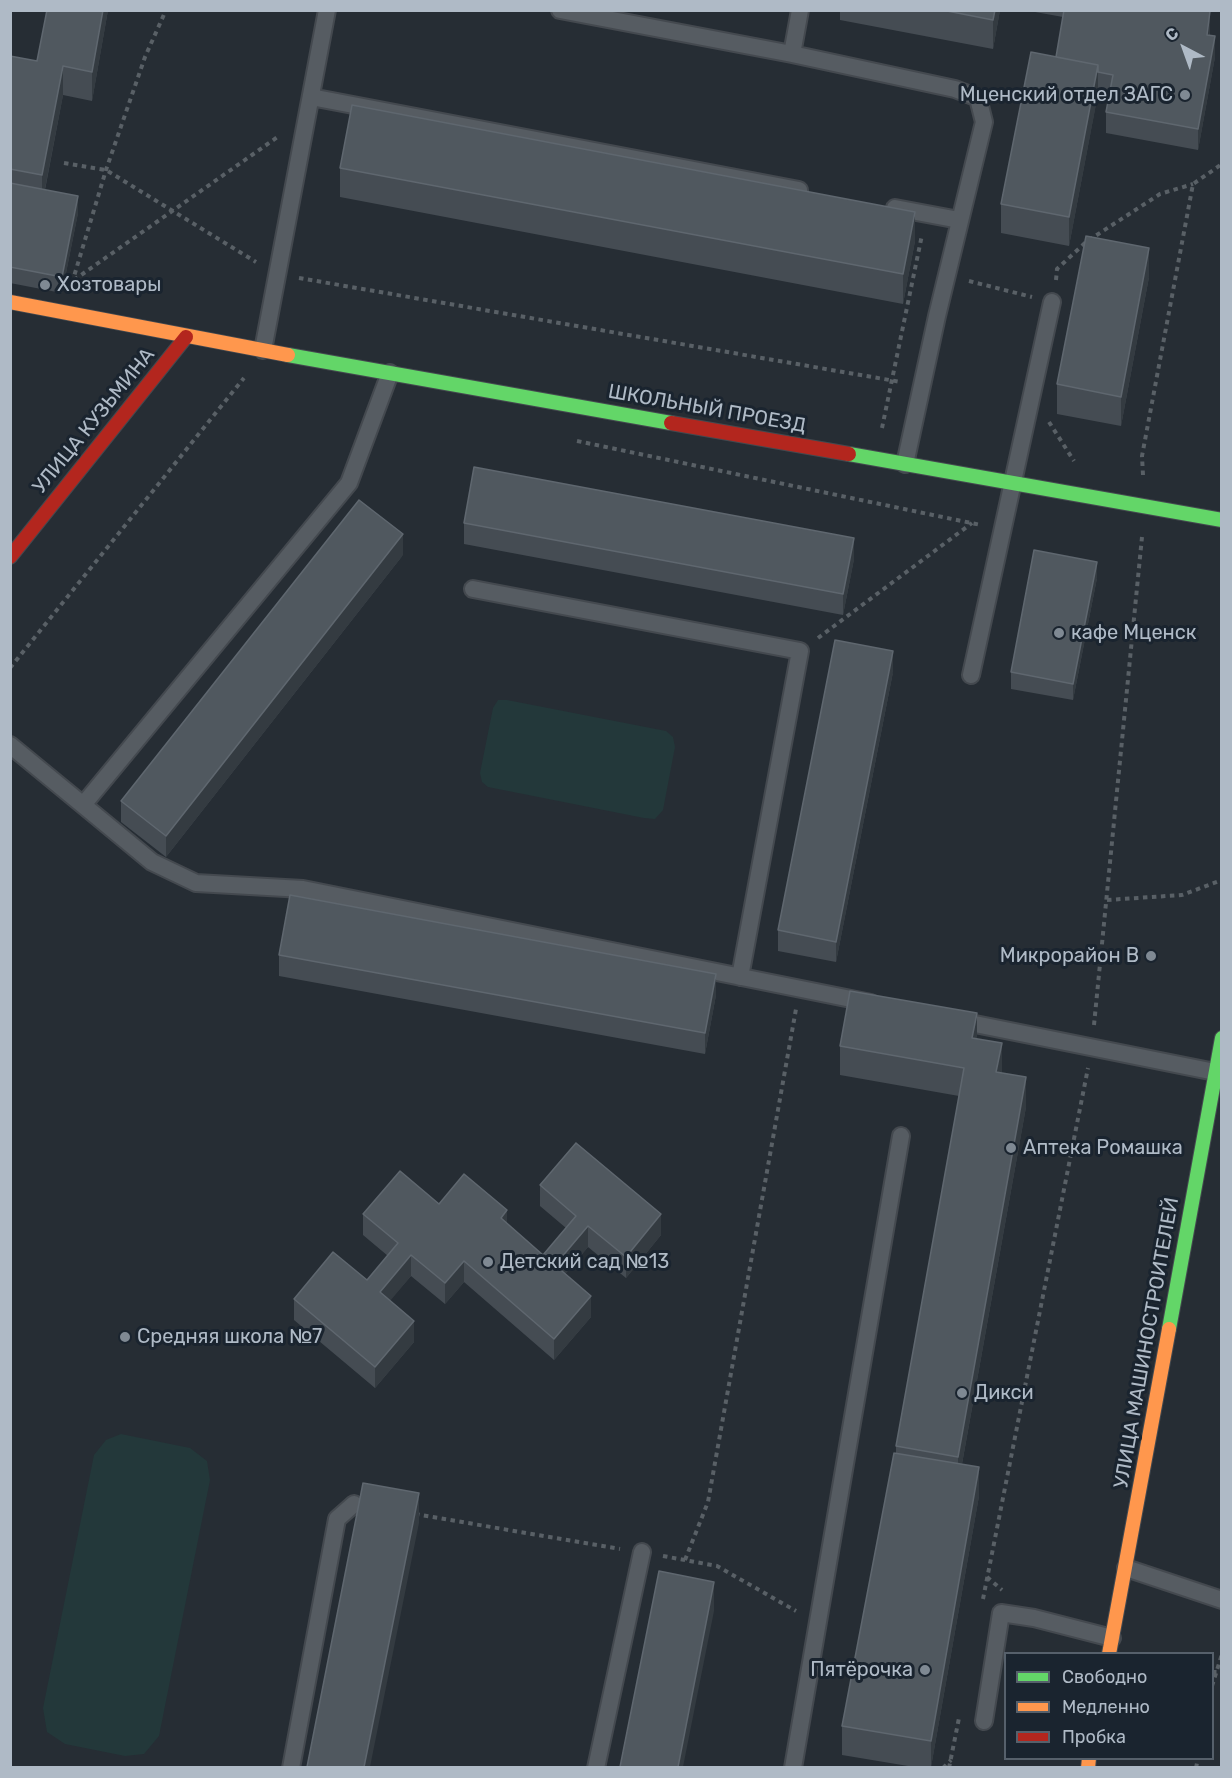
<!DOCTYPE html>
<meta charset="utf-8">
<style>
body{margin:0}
#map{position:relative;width:1232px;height:1778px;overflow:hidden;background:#262d34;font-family:Rubik,sans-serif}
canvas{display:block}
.frame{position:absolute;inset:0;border:12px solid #afbac6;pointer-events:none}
.legend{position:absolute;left:1004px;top:1652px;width:210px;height:108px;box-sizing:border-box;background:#1a242f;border:2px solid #56606b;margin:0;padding:8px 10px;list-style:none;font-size:18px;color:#afbac6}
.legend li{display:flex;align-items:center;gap:12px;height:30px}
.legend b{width:30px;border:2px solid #56606b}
.north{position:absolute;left:1154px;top:18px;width:60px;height:60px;-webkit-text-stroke:4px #1a242f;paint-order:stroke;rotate:319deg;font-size:16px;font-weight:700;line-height:24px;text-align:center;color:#afbac6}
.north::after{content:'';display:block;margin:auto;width:21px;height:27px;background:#afbac6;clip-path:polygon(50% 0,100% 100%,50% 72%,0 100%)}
</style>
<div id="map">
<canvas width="1232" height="1778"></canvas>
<div class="frame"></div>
<ul class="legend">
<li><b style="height:8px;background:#63d668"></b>Свободно</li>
<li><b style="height:8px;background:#ff974d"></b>Медленно</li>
<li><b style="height:8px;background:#b3261e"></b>Пробка</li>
</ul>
<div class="north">С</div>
</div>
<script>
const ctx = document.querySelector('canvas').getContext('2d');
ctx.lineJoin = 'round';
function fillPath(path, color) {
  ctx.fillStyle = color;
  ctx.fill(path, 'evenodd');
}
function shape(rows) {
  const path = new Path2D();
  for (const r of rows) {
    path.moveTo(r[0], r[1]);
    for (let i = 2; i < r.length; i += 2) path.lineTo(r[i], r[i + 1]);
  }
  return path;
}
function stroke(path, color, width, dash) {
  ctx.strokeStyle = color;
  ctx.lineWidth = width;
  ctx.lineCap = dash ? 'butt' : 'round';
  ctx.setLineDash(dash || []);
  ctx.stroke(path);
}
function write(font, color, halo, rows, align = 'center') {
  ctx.font = font + ' Rubik,sans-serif';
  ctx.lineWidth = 6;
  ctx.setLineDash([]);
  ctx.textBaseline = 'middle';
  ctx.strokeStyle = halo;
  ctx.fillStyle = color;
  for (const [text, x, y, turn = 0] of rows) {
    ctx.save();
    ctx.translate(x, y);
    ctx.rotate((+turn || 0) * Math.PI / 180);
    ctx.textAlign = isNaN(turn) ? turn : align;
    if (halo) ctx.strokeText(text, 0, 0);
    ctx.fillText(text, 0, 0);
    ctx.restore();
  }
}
fillPath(shape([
 [498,700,507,700,666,731,673,737,675,747,663,810,655,819,644,818,488,787,482,782,480,773,493,708],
 [121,1434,190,1448,207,1461,210,1480,159,1736,144,1754,125,1756,65,1744,47,1732,43,1708,94,1455,106,1440]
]), '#23383a');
const lane = shape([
 [560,10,792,54,955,89,978,98,984,122,937,316,905,464],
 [792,54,800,10],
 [311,97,799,190],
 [895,208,959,220],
 [263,350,327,10],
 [473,589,800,651,740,977],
 [971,675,1052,302],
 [10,745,83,805,349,483,390,373],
 [83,805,152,862,196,883,303,889,871,1003],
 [955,1020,1215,1072],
 [1126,1568,1222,1600],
 [984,1721,1001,1613,1034,1618,1112,1638],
 [291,1768,337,1519,354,1504],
 [596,1768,642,1552],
 [793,1768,901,1136]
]);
const fast = shape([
 [288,355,671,423],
 [849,454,1222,520],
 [1169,1329,1222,1038]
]);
const slow = shape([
 [10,302,288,355],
 [1109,1654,1169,1329],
 [1088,1768,1089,1758]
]);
const jam = shape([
 [671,423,849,454],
 [10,557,186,337]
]);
stroke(lane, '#44494f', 20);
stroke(fast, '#44494f', 16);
stroke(slow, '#44494f', 16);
stroke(jam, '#44494f', 16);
stroke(shape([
 [64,163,106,170,256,262],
 [299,278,901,382],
 [74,280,279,136],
 [1056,280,1057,269,1086,242,1160,194,1193,184],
 [969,281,1032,297],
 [72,283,106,170,145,57,166,10],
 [1049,422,1074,461],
 [882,428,922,235],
 [577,441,981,525],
 [1143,475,1142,456,1193,184,1222,164],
 [818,638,972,523],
 [10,668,244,378],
 [1107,900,1182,895,1222,880],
 [1094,1025,1142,537],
 [415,1514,620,1549],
 [663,1556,717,1566,796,1611],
 [685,1560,708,1502,796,1009],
 [987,1577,1002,1590],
 [983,1599,1088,1068],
 [1212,1672,1222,1672],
 [1212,1686,1222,1654],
 [943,1768,951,1760],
 [949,1768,959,1718],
 [1196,1768,1198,1758]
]), '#596066', 4, [4.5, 4.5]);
stroke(lane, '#565c62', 16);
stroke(fast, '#63d668', 14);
stroke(slow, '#ff974d', 14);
stroke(jam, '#b3261e', 14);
fillPath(shape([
 [47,10,108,10,92,101,63,95,45,190,78,213,62,293,10,283,10,56,37,61],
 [840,10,1000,10,993,49,840,20],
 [1024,10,1210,10,1210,35,1215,57,1198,150,1106,133,1106,112,1109,95,1098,93,1069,246,1001,233,1001,204,1056,57,1063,17],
 [340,168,915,241,903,304,340,197],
 [1149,277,1121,426,1057,414,1057,384],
 [464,523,854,559,843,615,464,544],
 [403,555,166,857,121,822,121,801],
 [1097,578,1073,700,1011,689,1011,672],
 [893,672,836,962,778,951,778,930],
 [279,955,716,995,705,1054,279,976],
 [977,1038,1026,1107,962,1464,979,1496,931,1767,914,1767,842,1755,842,1726,896,1453,896,1446,959,1096,840,1075,840,1046],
 [540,1185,661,1235,626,1278,588,1247,565,1274,591,1317,554,1360,464,1282,445,1304,411,1276,390,1300,414,1342,375,1388,294,1320,294,1299,367,1280,388,1256,363,1235,363,1214,439,1204,507,1223,543,1255,566,1228,540,1206]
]), '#454c53');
fillPath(shape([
 [103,10,108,10,92,101,92,72],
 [995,10,1000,10,993,49,993,20],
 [1210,11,1210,32,1207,56,1207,35],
 [1215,36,1215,57,1198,150,1198,129],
 [1098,65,1098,94,1069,246,1069,217],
 [63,66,63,95,42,204,42,175],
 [78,196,78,213,62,293,62,277],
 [915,212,915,241,903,304,903,274],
 [1149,248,1149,277,1121,426,1121,397],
 [403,534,403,555,166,857,166,836],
 [854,538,854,559,843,615,843,594],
 [1097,562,1097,578,1073,700,1073,684],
 [893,651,893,672,836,962,836,942],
 [716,974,716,995,705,1054,705,1033],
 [977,1013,977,1042,972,1038],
 [1002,1043,1002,1072,996,1102,996,1072],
 [1026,1077,1026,1107,958,1486,958,1457],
 [507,1210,507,1231,501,1218],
 [661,1214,661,1235,626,1278,626,1257],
 [588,1226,588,1247,555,1286,555,1265],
 [411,1255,411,1276,380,1313,380,1292],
 [464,1261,464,1282,445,1304,445,1283],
 [591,1296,591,1317,554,1360,554,1339],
 [414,1321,414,1342,375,1388,375,1367],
 [979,1467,979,1496,931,1767,931,1741],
 [419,1493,419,1523,370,1767,364,1767],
 [714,1582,714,1611,683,1767,678,1767]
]), '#343b41');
const building = shape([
 [47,10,103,10,92,72,63,66,42,175,10,169,10,56,37,61,47,10],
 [942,10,995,10,993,20,942,10],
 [1064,10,1210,11,1207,35,1215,36,1198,129,1106,112,1113,75,1098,72,1098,65,1056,57,1064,10],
 [1031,52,1098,65,1069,217,1001,204,1031,52],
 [352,105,915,212,903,274,340,168,352,105],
 [10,183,78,196,62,277,10,267,10,183],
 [1086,236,1149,248,1121,397,1057,384,1086,236],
 [474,467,854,538,843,594,464,523,474,467],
 [359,500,403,534,166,836,121,801,359,500],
 [1034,550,1097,562,1073,684,1011,672,1034,550],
 [835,640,893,651,836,942,778,930,835,640],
 [290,895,716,974,705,1033,279,955,290,895],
 [850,991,977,1013,972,1038,1002,1043,996,1072,1026,1077,958,1457,896,1446,964,1068,840,1046,850,991],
 [576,1143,661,1214,626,1257,588,1226,555,1265,591,1296,554,1339,464,1261,445,1283,411,1255,380,1292,414,1321,375,1367,294,1299,333,1252,367,1280,398,1243,363,1214,400,1171,439,1204,464,1174,507,1210,501,1218,543,1255,576,1216,540,1185,576,1143],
 [894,1453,979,1467,931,1741,842,1726,894,1453],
 [363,1483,419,1493,364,1767,307,1767,363,1483],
 [659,1571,714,1582,678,1767,620,1767,659,1571]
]);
fillPath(building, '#50585f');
stroke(building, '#5f676f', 1.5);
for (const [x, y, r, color] of [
 [1185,95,6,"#7f8993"],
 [45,285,6,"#7f8993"],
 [1059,633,6,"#7f8993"],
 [1151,956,6,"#7f8993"],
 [1011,1148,6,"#7f8993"],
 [488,1262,6,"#7f8993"],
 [125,1337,6,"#7f8993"],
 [962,1393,6,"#7f8993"],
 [925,1670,6,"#7f8993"]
]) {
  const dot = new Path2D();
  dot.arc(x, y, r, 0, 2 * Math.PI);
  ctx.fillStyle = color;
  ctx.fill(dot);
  stroke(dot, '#1a242f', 2);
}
write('20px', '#afbac6', '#1a242f', [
 ["Мценский отдел ЗАГС",1173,95,"right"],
 ["Хозтовары",57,285],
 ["кафе Мценск",1071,633],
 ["Микрорайон В",1139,956,"right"],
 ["Аптека Ромашка",1023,1148],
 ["Детский сад №13",500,1262],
 ["Средняя школа №7",137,1337],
 ["Дикси",974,1393],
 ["Пятёрочка",913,1670,"right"]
], 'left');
write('20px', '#afbac6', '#1a242f', [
 ["ШКОЛЬНЫЙ ПРОЕЗД",707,409,10],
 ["УЛИЦА КУЗЬМИНА",94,421,-51],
 ["УЛИЦА МАШИНОСТРОИТЕЛЕЙ",1147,1343,-80]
]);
</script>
